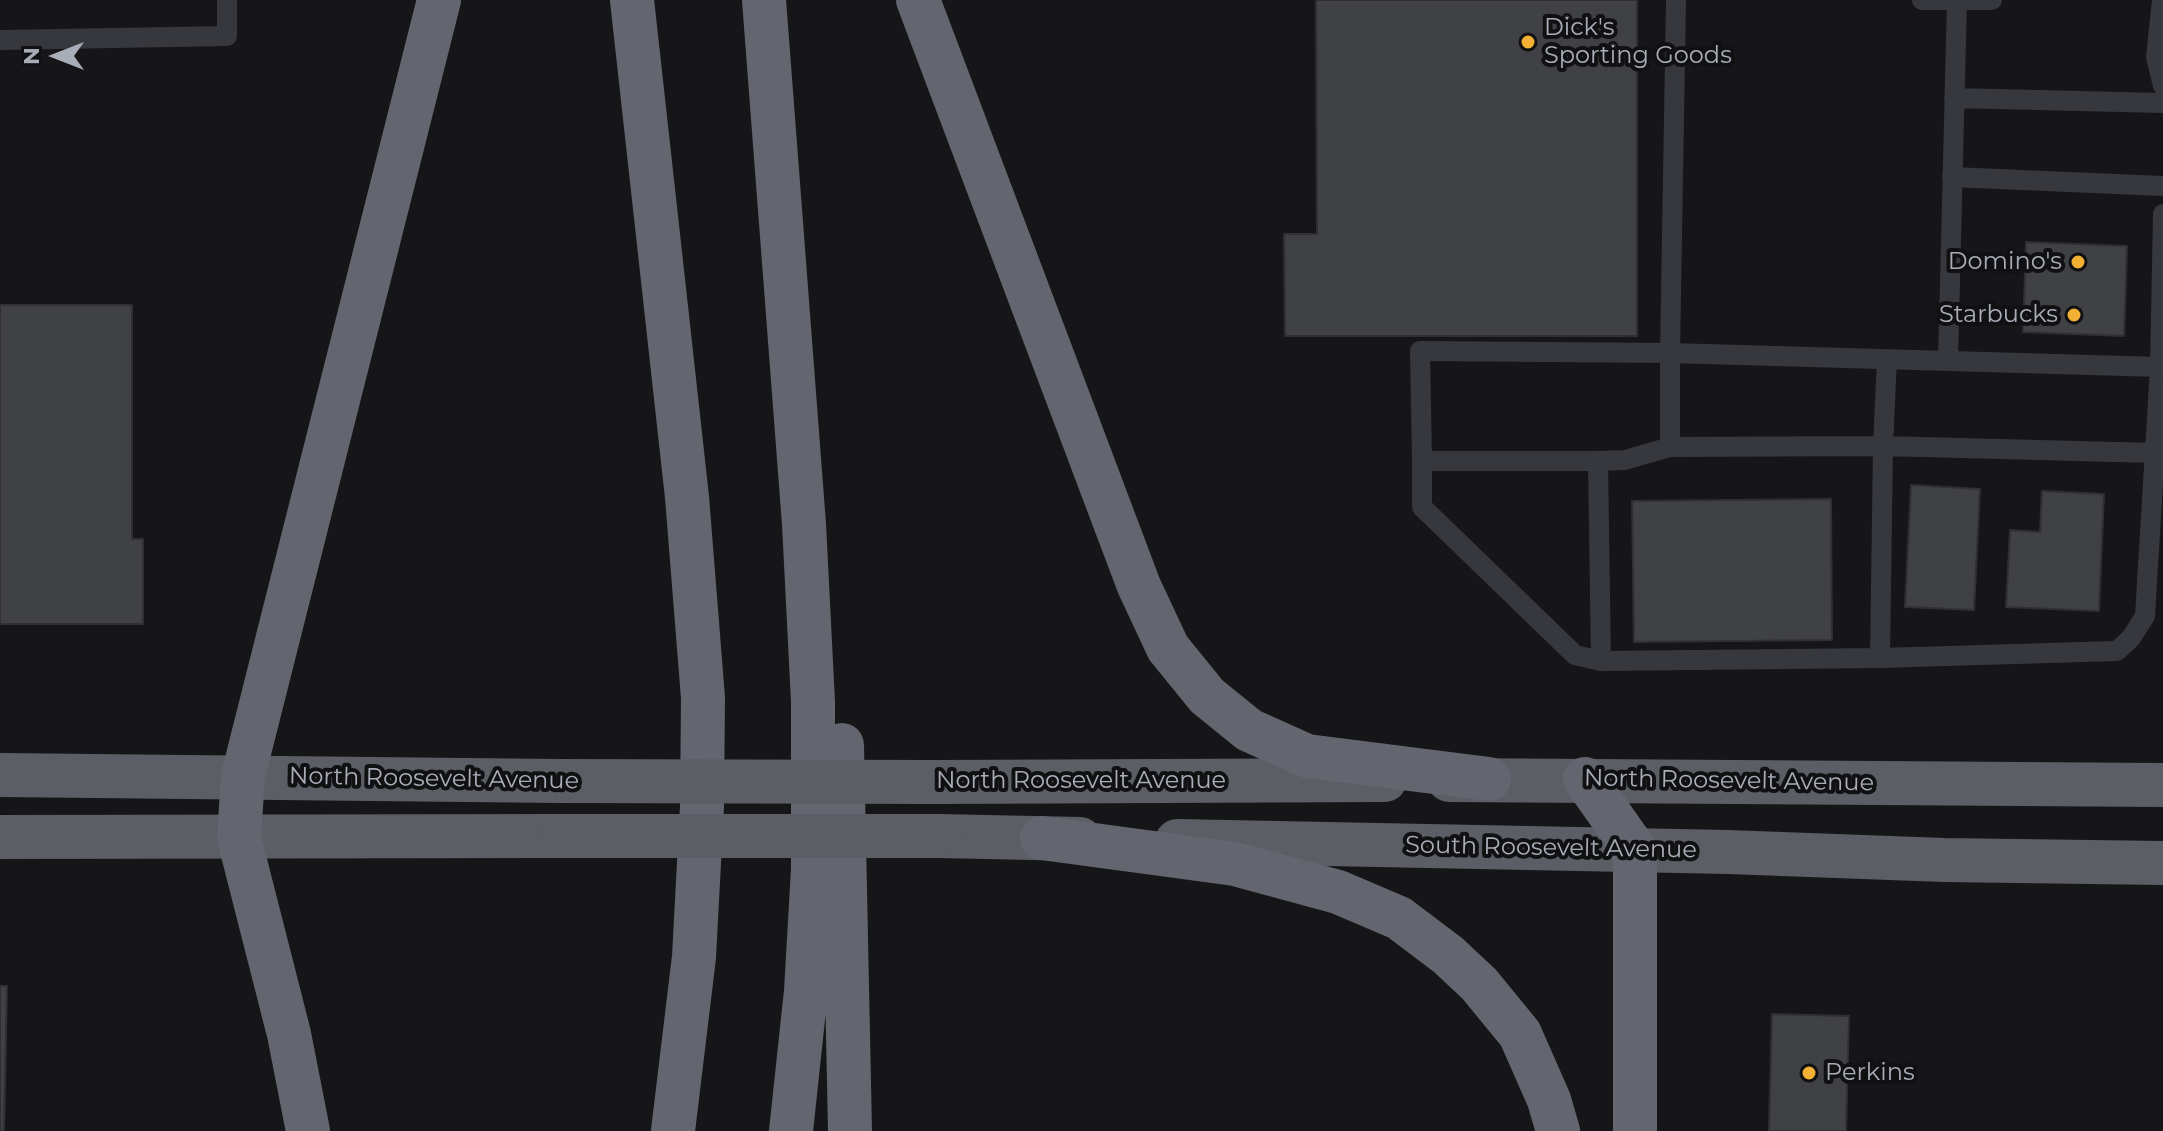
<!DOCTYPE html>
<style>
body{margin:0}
#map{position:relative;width:2163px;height:1131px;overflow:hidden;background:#161618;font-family:Montserrat,sans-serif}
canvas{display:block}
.north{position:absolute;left:16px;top:16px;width:80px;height:80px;-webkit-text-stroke:6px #111113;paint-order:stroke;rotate:270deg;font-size:22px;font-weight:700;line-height:32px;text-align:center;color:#a8adb8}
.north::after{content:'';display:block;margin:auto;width:28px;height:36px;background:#a8adb8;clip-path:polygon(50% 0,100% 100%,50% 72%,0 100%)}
</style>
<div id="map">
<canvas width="2163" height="1131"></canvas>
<div class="north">N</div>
</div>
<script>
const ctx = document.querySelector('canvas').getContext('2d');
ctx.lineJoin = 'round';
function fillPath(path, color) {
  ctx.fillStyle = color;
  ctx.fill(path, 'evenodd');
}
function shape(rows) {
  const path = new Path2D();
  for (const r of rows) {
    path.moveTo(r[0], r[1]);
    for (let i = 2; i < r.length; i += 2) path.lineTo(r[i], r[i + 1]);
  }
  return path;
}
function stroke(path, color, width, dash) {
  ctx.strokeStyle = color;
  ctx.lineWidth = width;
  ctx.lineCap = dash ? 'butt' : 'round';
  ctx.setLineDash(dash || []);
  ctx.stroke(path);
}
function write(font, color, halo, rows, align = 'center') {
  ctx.font = font + ' Montserrat,sans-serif';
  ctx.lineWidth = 8;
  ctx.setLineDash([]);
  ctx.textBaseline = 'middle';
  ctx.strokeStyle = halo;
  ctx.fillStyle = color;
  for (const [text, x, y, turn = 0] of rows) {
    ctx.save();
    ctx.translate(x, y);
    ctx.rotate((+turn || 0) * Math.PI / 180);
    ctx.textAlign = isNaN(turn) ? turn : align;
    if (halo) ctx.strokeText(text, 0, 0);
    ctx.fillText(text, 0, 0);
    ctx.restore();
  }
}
const building = shape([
 [1316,0,1637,0,1637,336,1285,336,1284,234,1317,234,1316,0],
 [2026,242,2127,246,2124,336,2023,332,2026,242],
 [0,305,132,305,132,539,143,539,143,624,0,624,0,305],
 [1911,485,1980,489,1974,610,1905,607,1911,485],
 [2042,491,2104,494,2099,611,2006,607,2010,530,2040,532,2042,491],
 [1831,499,1832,640,1634,642,1632,501,1831,499],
 [0,986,7,986,4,1131,0,1131,0,986],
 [1772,1014,1849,1016,1846,1131,1769,1131,1772,1014]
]);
fillPath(building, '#404145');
stroke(building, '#303034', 2);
stroke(shape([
 [1676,0,1670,353,2160,367,2163,214],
 [1922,0,1992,0],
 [2162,0,2156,57,2163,86],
 [0,40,227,36,227,0],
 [1954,98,2163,103],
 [1952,177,2163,186],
 [1887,359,1883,446,1880,658,2117,651,2131,638,2145,616,2160,367],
 [1948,361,1957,0],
 [1670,447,1625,460,1598,461,1422,461,1420,351,1670,353,1670,447,1883,446,2155,453],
 [1422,461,1422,507,1575,655,1601,661,1880,658],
 [1598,461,1601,661]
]), '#37383d', 20);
stroke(shape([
 [0,775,559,781],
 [1449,780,2163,785],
 [937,782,1385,780],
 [939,836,1080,839],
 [0,837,558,836],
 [1177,841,1728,852,1944,860,2163,863]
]), '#5b5e65', 44);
stroke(shape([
 [632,0,687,497,703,698,702,806,694,957,673,1131],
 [764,0,804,524,813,702,813,869,806,991,791,1131],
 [918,0,1139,586,1168,648,1207,696,1249,730,1307,756,1489,779],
 [842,745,850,1131],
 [1585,779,1635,850,1635,1131],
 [1042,838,1235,864,1338,892,1399,918,1448,955,1479,984,1520,1034,1549,1100,1558,1131],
 [308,1131,289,1034,239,838,243,776,439,0]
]), '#63666e', 44);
stroke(shape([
 [559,781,937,782],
 [558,836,939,836]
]), '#5b5e65', 44);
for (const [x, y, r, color] of [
 [1528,42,8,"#f2b134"],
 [2078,262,8,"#f2b134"],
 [2074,315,8,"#f2b134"],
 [1809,1073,8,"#f2b134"]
]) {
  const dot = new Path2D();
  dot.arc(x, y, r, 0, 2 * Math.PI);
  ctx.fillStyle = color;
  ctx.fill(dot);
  stroke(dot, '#111113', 3);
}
write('24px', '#a8adb8', '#111113', [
 ["Dick's",1544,28],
 ["Sporting Goods",1544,56],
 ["Domino's",2062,262,"right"],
 ["Starbucks",2058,315,"right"],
 ["Perkins",1825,1073]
], 'left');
write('24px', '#a8adb8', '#111113', [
 ["North Roosevelt Avenue",434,779,1],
 ["North Roosevelt Avenue",1081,781],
 ["North Roosevelt Avenue",1729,781,1],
 ["South Roosevelt Avenue",1551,848,1]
]);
</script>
